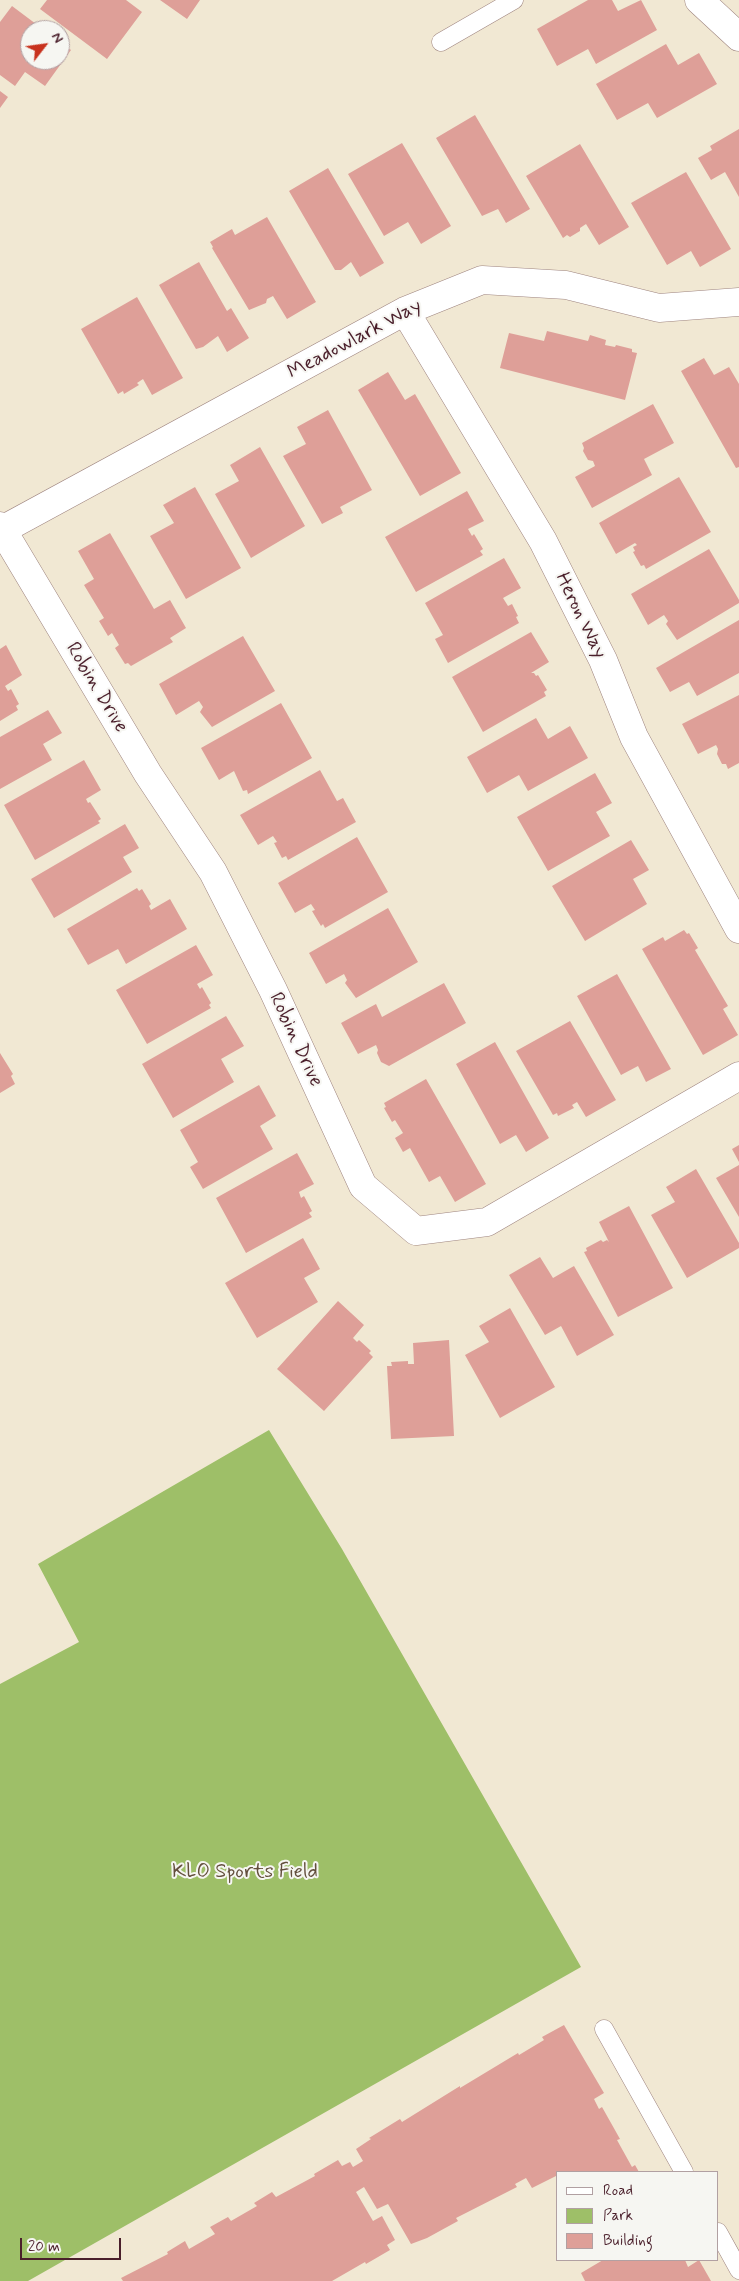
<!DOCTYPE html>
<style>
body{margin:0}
#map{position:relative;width:739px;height:2281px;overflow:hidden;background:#f1e8d3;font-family:Mynerve,sans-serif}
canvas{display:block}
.legend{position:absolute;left:556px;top:2171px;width:162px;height:90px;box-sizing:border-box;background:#f6f6f2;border:1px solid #b1a0a2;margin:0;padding:6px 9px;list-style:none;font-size:15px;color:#4a1f2b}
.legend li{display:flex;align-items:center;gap:10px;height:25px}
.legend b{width:25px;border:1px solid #b1a0a2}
.north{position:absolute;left:20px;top:20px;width:50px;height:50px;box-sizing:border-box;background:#f6f6f2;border:1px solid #b1a0a2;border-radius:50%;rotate:60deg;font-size:14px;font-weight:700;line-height:20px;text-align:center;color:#4a1f2b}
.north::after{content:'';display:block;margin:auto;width:18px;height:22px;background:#c8321e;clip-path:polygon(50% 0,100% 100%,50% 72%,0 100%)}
.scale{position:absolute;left:20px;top:2238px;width:101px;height:22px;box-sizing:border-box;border:2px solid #4a1f2b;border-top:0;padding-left:6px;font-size:15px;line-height:18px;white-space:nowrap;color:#4a1f2b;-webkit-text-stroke:4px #f6f6f2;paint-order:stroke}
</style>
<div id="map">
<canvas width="739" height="2281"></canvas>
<ul class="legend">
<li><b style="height:6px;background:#fff"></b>Road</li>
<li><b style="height:14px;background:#9ebf68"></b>Park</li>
<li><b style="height:14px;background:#de9f98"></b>Building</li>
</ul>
<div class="north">N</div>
<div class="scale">20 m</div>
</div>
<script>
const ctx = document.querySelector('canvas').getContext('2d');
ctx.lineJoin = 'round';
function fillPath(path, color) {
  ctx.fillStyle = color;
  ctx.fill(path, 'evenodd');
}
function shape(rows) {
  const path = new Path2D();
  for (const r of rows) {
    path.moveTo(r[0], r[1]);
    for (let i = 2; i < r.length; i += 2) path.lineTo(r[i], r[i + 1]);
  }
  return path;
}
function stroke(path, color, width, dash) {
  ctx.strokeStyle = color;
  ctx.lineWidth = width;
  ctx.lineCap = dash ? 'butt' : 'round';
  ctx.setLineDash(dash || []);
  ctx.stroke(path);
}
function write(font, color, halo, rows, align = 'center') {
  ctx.font = font + ' Mynerve,sans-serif';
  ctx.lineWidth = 4;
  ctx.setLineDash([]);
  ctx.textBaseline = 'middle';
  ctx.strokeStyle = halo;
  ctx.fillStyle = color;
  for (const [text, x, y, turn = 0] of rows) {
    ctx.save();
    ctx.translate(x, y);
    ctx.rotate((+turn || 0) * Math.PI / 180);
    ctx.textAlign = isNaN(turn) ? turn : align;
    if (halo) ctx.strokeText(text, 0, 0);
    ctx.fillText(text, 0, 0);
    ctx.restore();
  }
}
fillPath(shape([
 [269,1430,342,1549,581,1967,28,2281,0,2281,0,1684,79,1642,38,1564]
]), '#9ebf68');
fillPath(shape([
 [47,0,126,0,142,12,107,59,40,9],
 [160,0,200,0,187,19],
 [588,0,612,0,618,11,641,0,657,30,596,64,588,49,557,66,537,29],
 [12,6,44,30,30,30,30,60,60,60,60,42,71,50,45,86,25,72,15,86,0,75,0,22],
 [666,44,678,65,699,53,717,84,657,118,648,103,617,120,596,84],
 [0,91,8,97,0,108],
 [475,115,530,209,506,223,498,209,482,216,436,138],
 [739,129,739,197,725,172,711,180,698,158,712,150,710,146],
 [402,143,451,226,421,244,408,222,384,236,348,174],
 [580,144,629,227,599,245,586,224,580,228,580,231,570,237,567,235,563,238,526,176],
 [328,168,384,263,360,277,351,262,341,270,335,270,289,191],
 [686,172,731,249,700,267,691,251,667,265,631,203],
 [267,217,316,302,287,319,273,296,267,299,266,303,249,310,212,248,213,247,210,242,232,229,235,235],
 [199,262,227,311,231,308,249,338,227,352,218,336,203,347,196,349,159,285],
 [137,297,183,378,152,395,143,379,137,383,139,385,124,394,123,391,118,394,81,329],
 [547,331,588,341,590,335,606,340,605,345,615,347,616,345,632,349,632,352,637,353,625,400,500,368,509,333,544,341],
 [704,358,714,375,729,367,739,384,739,467,736,468,681,371],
 [388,372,405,400,415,394,461,473,420,496,358,390],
 [653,404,674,443,644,459,652,475,592,508,575,477,595,466,593,461,588,460,583,451,584,448,582,443],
 [328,410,372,490,340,507,343,513,322,524,283,456,306,444,297,427],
 [260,447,305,526,251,558,215,494,239,481,230,465],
 [679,477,711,532,646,569,644,565,641,566,633,552,635,551,633,547,637,545,635,543,616,554,599,523],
 [195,487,241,568,186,599,150,536,174,523,163,505],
 [467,491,484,521,468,529,472,536,474,534,483,549,480,551,483,555,416,592,385,537],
 [110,533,154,609,170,600,186,628,170,638,173,642,131,666,128,663,125,664,115,648,119,645,112,633,108,636,99,621,104,618,84,585,94,579,78,551],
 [709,549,739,600,739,603,677,640,666,624,668,621,664,615,648,625,631,594],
 [504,558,521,588,503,598,508,606,512,604,518,616,516,617,519,623,448,663,435,639,443,635,425,603],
 [739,620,739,673,697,696,689,682,670,692,656,668],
 [531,632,549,662,531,673,534,673,536,676,538,675,547,690,544,692,546,696,483,732,452,677],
 [243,636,275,691,212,727,200,712,203,707,199,701,176,715,159,684],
 [6,645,22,675,5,686,8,691,11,689,19,704,16,706,18,710,0,721,0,649],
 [739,695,739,763,728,769,726,764,722,764,717,754,718,749,716,745,698,754,682,724],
 [281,703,312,758,248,794,247,790,243,791,234,771,219,780,201,748],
 [48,710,62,733,43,744,52,760,0,789,0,737],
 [536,718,548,739,570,726,588,758,528,791,519,775,487,793,467,757],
 [84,760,101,790,86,799,88,803,90,802,101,819,98,821,100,823,35,860,4,805],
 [320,770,337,801,343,798,356,822,288,860,286,856,282,858,274,843,277,842,273,836,258,845,240,815],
 [595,773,612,803,596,812,610,836,548,871,517,817],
 [125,824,139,848,123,857,132,872,54,918,31,879],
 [357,837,388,892,325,928,323,924,321,926,312,911,315,910,311,904,295,913,278,883],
 [631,840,649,870,633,879,647,904,585,941,552,886],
 [137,888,139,891,142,889,151,904,149,906,151,910,170,899,187,929,126,964,118,949,88,965,67,929],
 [388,908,418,962,356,998,345,983,347,980,344,974,326,984,309,953],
 [684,930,687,934,689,933,698,948,695,950,728,1006,723,1009,738,1035,703,1055,642,949,663,937,665,941],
 [196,945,213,975,197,984,200,989,202,987,211,1003,209,1005,211,1008,147,1044,116,990],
 [617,974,671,1069,646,1082,638,1066,621,1075,577,996],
 [444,983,466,1023,389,1066,381,1062,377,1053,378,1050,376,1045,358,1054,341,1023,376,1004,382,1017],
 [226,1016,244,1046,221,1059,234,1082,173,1118,142,1064],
 [570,1021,616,1100,586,1117,577,1102,572,1105,574,1108,558,1116,557,1113,553,1115,516,1051],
 [495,1042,549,1138,526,1152,516,1135,500,1144,456,1064],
 [0,1053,13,1074,11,1076,15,1084,0,1093],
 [426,1079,486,1184,455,1202,440,1176,429,1182,410,1148,403,1152,395,1138,403,1133,395,1120,392,1122,384,1108,386,1107,384,1103],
 [259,1085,276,1116,260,1126,273,1149,203,1189,190,1167,198,1162,180,1130],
 [739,1145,739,1162,732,1149],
 [297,1153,314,1184,299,1192,301,1198,304,1196,312,1211,309,1213,312,1217,246,1253,216,1198],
 [739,1165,739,1217,716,1178],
 [696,1169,739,1243,739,1248,687,1278,651,1215,675,1202,666,1187],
 [629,1206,673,1288,618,1317,584,1252,587,1251,586,1248,601,1240,603,1242,607,1240,609,1242,599,1222],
 [303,1238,320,1269,304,1278,318,1302,257,1338,225,1283],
 [540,1257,553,1278,574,1266,614,1335,577,1356,561,1326,545,1335,509,1275],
 [338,1301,364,1325,353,1338,357,1342,359,1340,371,1351,369,1353,373,1357,324,1411,277,1369],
 [510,1308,555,1387,500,1418,465,1355,489,1342,479,1326],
 [449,1340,454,1436,391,1439,387,1366,392,1366,391,1362,408,1361,408,1364,414,1364,413,1343],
 [564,2025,604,2093,594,2099,599,2109,602,2107,620,2139,617,2140,632,2167,635,2165,639,2172,558,2172,558,2175,532,2188,526,2178,515,2184,517,2187,456,2218,458,2221,427,2238,411,2244,388,2204,377,2209,364,2187,356,2192,373,2221,382,2216,395,2240,387,2245,390,2250,366,2264,365,2262,332,2281,123,2281,121,2278,168,2254,167,2252,185,2241,189,2249,215,2234,210,2227,228,2217,231,2221,257,2206,254,2203,272,2192,276,2197,315,2176,314,2174,338,2160,342,2166,350,2162,353,2167,363,2161,356,2149,371,2139,369,2138,400,2119,402,2122,460,2086,460,2088,518,2053,519,2055,544,2040,542,2037],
 [603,2260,685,2260,688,2267,699,2260,711,2281,585,2281,581,2273]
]), '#de9f98');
const lane = shape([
 [441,42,514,0],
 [604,2029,684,2172],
 [718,2232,739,2270]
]);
const street = shape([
 [699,0,739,37],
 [405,311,543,541,603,660,634,737,739,929],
 [0,526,148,774,213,872,273,990,363,1186,416,1231,487,1222,739,1076],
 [2,530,405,311,482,280,566,285,659,308,739,302]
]);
stroke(lane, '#9e847f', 19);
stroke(street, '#9e847f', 29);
stroke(lane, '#fff', 18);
stroke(street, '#fff', 28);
write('20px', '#4a1f2b', '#f6f6f2', [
 ["Meadowlark Way",355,340,-28],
 ["Heron Way",580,616,64],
 ["Robin Drive",96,688,59],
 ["Robin Drive",295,1040,65]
]);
write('20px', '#634f3d', '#f6f6f2', [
 ["KLO Sports Field",245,1873]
]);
</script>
